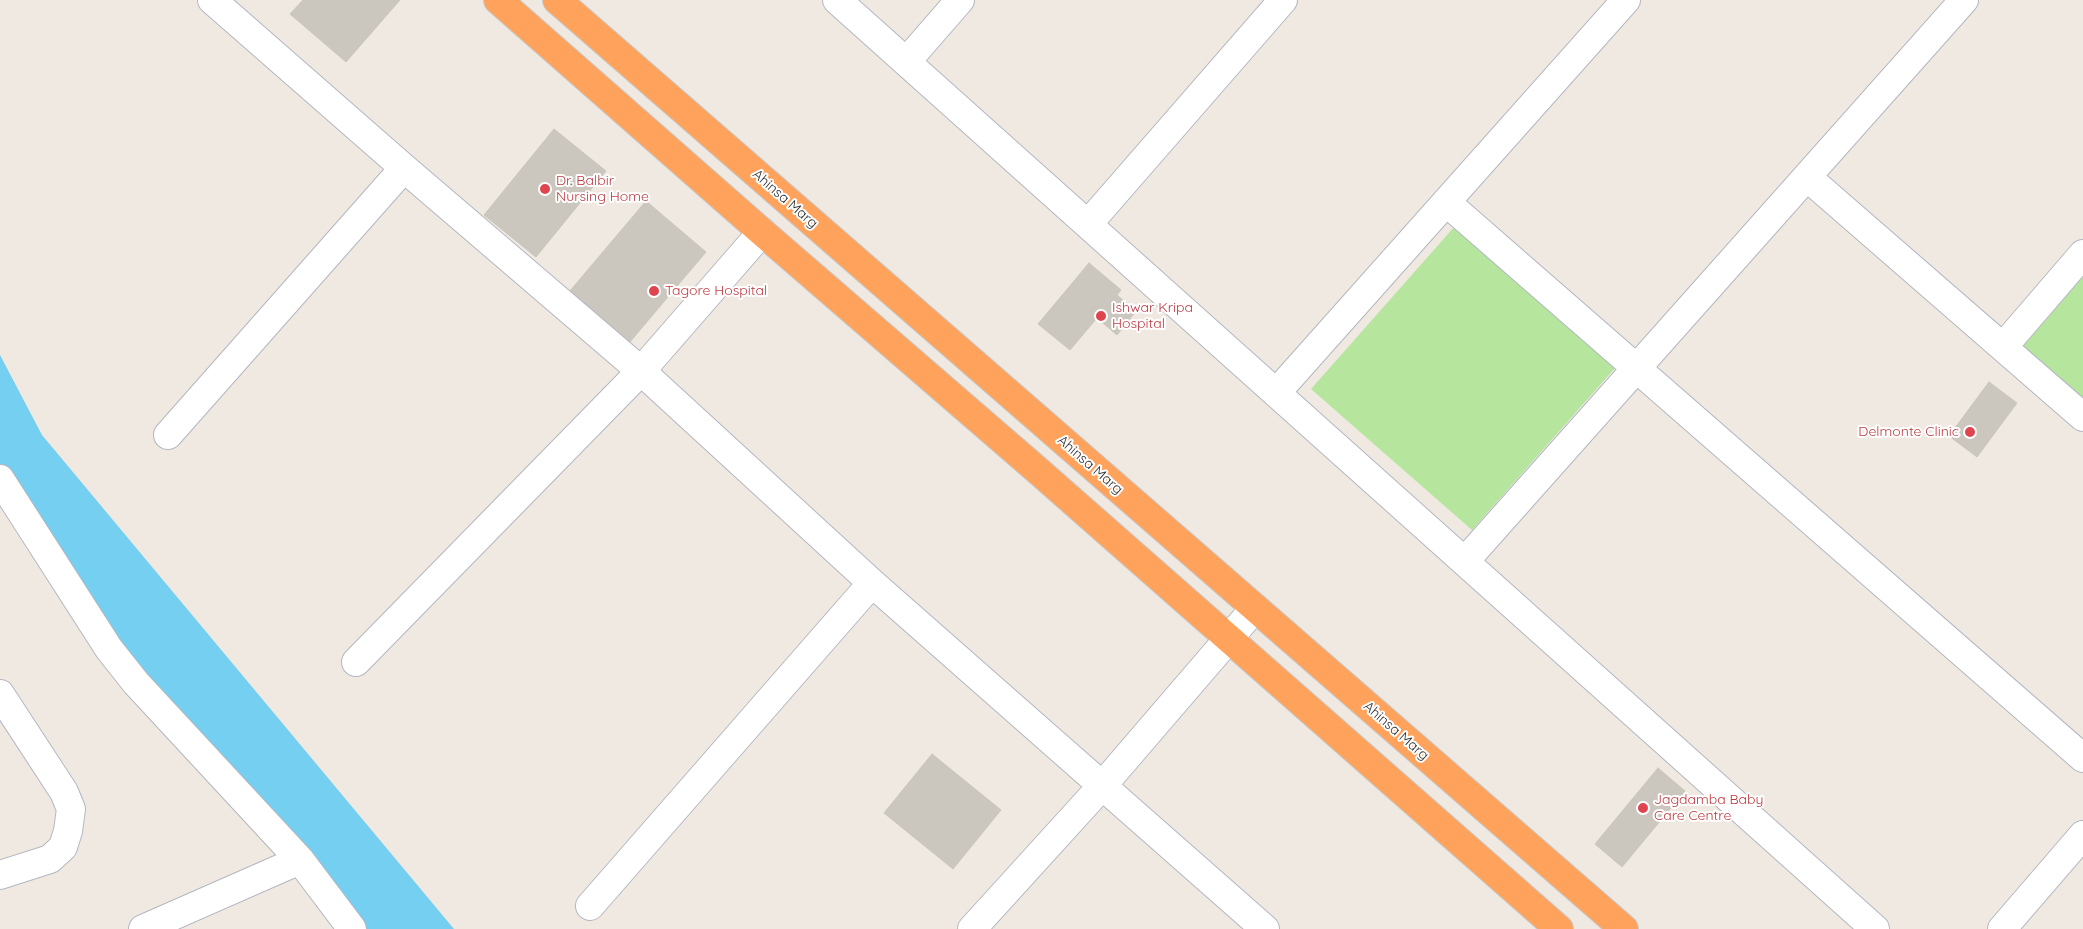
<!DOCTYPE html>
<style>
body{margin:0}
canvas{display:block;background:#efe9e1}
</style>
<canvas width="2083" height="929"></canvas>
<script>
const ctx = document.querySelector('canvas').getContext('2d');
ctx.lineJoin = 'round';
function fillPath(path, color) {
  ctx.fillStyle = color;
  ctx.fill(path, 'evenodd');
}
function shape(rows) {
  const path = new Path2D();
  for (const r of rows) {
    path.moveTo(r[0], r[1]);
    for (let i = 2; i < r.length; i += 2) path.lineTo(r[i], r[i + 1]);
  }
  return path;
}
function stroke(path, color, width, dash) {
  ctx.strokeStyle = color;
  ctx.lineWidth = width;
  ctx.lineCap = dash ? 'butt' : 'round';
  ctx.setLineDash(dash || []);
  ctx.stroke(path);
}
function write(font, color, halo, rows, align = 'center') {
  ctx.font = font + ' Quicksand,sans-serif';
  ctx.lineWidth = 4;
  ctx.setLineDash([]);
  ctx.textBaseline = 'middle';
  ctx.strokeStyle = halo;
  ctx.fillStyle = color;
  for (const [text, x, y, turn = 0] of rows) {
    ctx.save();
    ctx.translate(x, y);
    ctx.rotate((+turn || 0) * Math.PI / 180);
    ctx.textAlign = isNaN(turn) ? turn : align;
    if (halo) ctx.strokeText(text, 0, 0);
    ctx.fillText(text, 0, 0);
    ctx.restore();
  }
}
fillPath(shape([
 [1455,226,1615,368,1472,530,1311,389],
 [2083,277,2083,400,2022,347]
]), '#b6e59e');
fillPath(shape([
 [0,355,42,435,454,929,360,929,36,551,0,495]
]), '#75cff0');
const building = shape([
 [303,0,400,0,346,62,290,14,303,0],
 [554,129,606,171,536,257,484,215,554,129],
 [646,201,706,252,629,343,569,292,646,201],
 [1089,263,1121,290,1117,295,1136,311,1117,335,1097,318,1070,350,1038,324,1089,263],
 [1989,382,2017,403,1977,457,1949,436,1989,382],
 [932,754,1001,810,953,869,884,813,932,754],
 [1658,768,1685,791,1622,867,1595,844,1658,768]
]);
fillPath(building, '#cbc7bf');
stroke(building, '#cbc5ba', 1);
const minor = shape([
 [212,0,404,168,641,371,872,583,1265,929],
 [837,0,1875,929],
 [906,62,960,0],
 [1807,177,2083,417],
 [1446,202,2083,758],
 [1088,224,1283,0],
 [2003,347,2083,254],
 [1276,393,1626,0],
 [168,435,404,168],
 [0,479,109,649,136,683,300,860,352,929],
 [1465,561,1964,0],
 [356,662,641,371,762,232],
 [0,694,64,792,71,809,68,831,63,847,50,859,0,875],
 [590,906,872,583],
 [143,929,300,860],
 [972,929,1102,786,1255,608],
 [2002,929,2083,835]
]);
const highway = shape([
 [498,0,762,232,1036,469,1559,929],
 [557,0,1624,929]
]);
stroke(minor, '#b4b7c1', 30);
stroke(highway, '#c9c9c9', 30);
stroke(minor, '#fff', 28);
stroke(highway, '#ffa35c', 28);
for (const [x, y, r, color] of [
 [545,189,6,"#e0444e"],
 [654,291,6,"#e0444e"],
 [1101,316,6,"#e0444e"],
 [1970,432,6,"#e0444e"],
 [1643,808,6,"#e0444e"]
]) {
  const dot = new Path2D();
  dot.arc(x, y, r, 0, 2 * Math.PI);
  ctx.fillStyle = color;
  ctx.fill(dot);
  stroke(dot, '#fff', 2);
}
write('14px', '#be3a42', '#fff', [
 ["Dr. Balbir",556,181],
 ["Nursing Home",556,197],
 ["Tagore Hospital",665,291],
 ["Ishwar Kripa",1112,308],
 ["Hospital",1112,324],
 ["Delmonte Clinic",1959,432,"right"],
 ["Jagdamba Baby",1654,800],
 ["Care Centre",1654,816]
], 'left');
write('14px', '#2e2e2e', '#fff', [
 ["Ahinsa Marg",785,199,41],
 ["Ahinsa Marg",1090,465,41],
 ["Ahinsa Marg",1396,731,41]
]);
</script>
